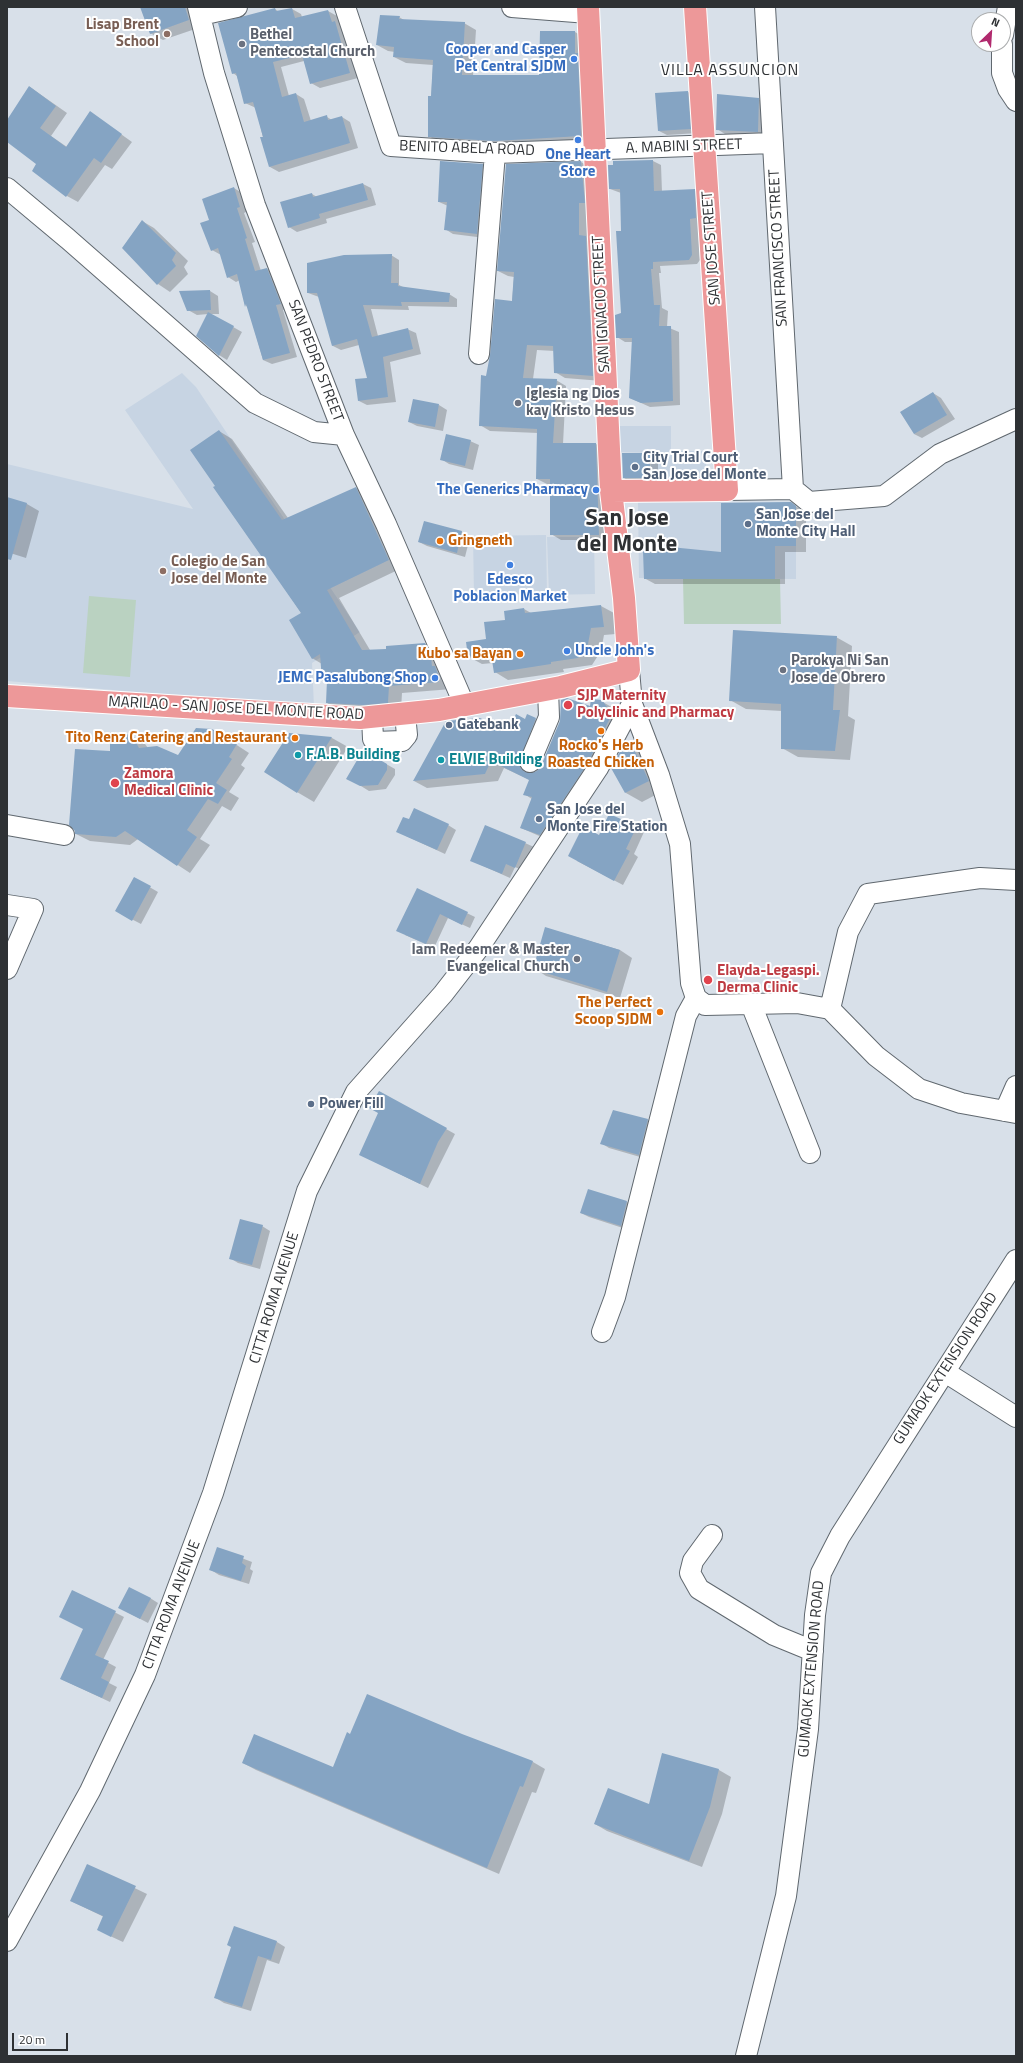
<!DOCTYPE html>
<style>
body{margin:0}
#map{position:relative;width:1023px;height:2063px;overflow:hidden;background:#d8e0e9;font-family:"Titillium Web",sans-serif}
canvas{display:block}
.frame{position:absolute;inset:0;border:8px solid #2e3134;pointer-events:none}
.north{position:absolute;left:971px;top:12px;width:40px;height:40px;box-sizing:border-box;background:#fff;border:1px solid #abadae;border-radius:50%;rotate:25deg;font-size:11px;font-weight:700;line-height:16px;text-align:center;color:#2e3134}
.north::after{content:'';display:block;margin:auto;width:14px;height:18px;background:#b12a6e;clip-path:polygon(50% 0,100% 100%,50% 72%,0 100%)}
.scale{position:absolute;left:12px;top:2033px;width:56px;height:18px;box-sizing:border-box;border:2px solid #2e3134;border-top:0;padding-left:5px;font-size:12px;line-height:14px;white-space:nowrap;color:#2e3134;-webkit-text-stroke:3px #fff;paint-order:stroke}
</style>
<div id="map">
<canvas width="1023" height="2063"></canvas>
<div class="frame"></div>
<div class="north">N</div>
<div class="scale">20 m</div>
</div>
<script>
const ctx = document.querySelector('canvas').getContext('2d');
ctx.lineJoin = 'round';
function fillPath(path, color) {
  ctx.fillStyle = color;
  ctx.fill(path, 'evenodd');
}
function shape(rows) {
  const path = new Path2D();
  for (const r of rows) {
    path.moveTo(r[0], r[1]);
    for (let i = 2; i < r.length; i += 2) path.lineTo(r[i], r[i + 1]);
  }
  return path;
}
function stroke(path, color, width, dash) {
  ctx.strokeStyle = color;
  ctx.lineWidth = width;
  ctx.lineCap = dash ? 'butt' : 'round';
  ctx.setLineDash(dash || []);
  ctx.stroke(path);
}
function write(font, color, halo, rows, align = 'center') {
  ctx.font = font + ' "Titillium Web",sans-serif';
  ctx.lineWidth = 4;
  ctx.setLineDash([]);
  ctx.textBaseline = 'middle';
  ctx.strokeStyle = halo;
  ctx.fillStyle = color;
  for (const [text, x, y, turn = 0] of rows) {
    ctx.save();
    ctx.translate(x, y);
    ctx.rotate((+turn || 0) * Math.PI / 180);
    ctx.textAlign = isNaN(turn) ? turn : align;
    if (halo) ctx.strokeText(text, 0, 0);
    ctx.fillText(text, 0, 0);
    ctx.restore();
  }
}
fillPath(shape([
 [182,373,196,387,360,632,312,663,314,707,7,681,7,464,193,509,125,410],
 [617,426,671,426,671,451,706,451,706,479,651,479,651,453,617,452],
 [638,502,796,502,796,579,639,578],
 [546,535,547,594,474,595,473,536],
 [547,537,594,537,595,594,549,595]
]), '#c7d4e3');
fillPath(shape([
 [683,579,780,579,781,624,684,624],
 [89,596,136,600,130,677,83,673]
]), '#bad2c1');
fillPath(shape([
 [141,7,194,7,201,27,163,40,150,33],
 [275,9,279,12,292,9,301,14,302,17,328,11,337,16,340,25,344,27,358,78,320,88,311,83,304,61,281,67,289,96,296,94,304,99,311,121,327,117,332,120,342,117,350,122,358,148,279,172,270,167,256,108,245,103,237,76,233,73],
 [399,17,404,20,464,23,476,30,473,76,540,76,541,32,575,32,586,38,592,142,507,147,440,143,429,136,433,65,406,63,394,57,395,52,388,51,377,45],
 [30,87,67,113,51,136,67,147,90,112,132,142,112,169,105,165,78,202,67,196,37,164,7,141,7,121],
 [688,92,696,96,698,133,667,135,659,131],
 [758,99,767,103,765,136,725,134,717,129],
 [653,161,661,165,662,192,694,190,702,195,704,223,698,223,700,260,697,264,660,266,661,273,659,273,662,308,668,311,667,327,679,332,680,405,650,407,630,398,633,342,625,342,617,337,623,314,621,193,610,189],
 [581,162,591,168,602,381,565,378,555,372,555,351,537,350,533,379,556,380,566,386,563,444,596,444,606,449,608,540,561,540,551,534,551,484,547,484,537,479,538,433,490,431,480,425,486,377,512,302,514,277,508,276,498,271],
 [482,165,490,169,485,238,453,234,445,229,448,206,439,202],
 [363,184,371,188,376,205,326,219,327,223,297,232,289,227,312,194,317,197],
 [234,188,242,193,248,211,244,213,255,242,252,243,261,271,267,269,275,274,288,308,283,310,297,357,272,364,263,360,248,307,246,306,240,280,236,282,228,277,221,255,212,250,210,220],
 [142,221,154,228,188,261,184,267,188,274,170,292,158,284,123,248],
 [391,255,399,260,399,285,405,288,449,294,457,299,457,307,408,306,409,310,371,309,378,336,407,329,416,333,421,354,390,362,396,402,367,405,359,401,368,378,359,345,341,350,333,346,319,297,308,293],
 [210,291,218,296,219,314,210,314,242,332,227,360,219,355,208,314,197,315,188,310],
 [933,393,941,398,955,419,922,438,914,434],
 [439,405,447,410,443,431,417,426,409,422],
 [219,431,232,439,288,518,356,488,369,496,402,568,339,598,370,650,387,650,425,644,438,651,452,689,402,693,401,710,340,710,327,703,328,683,323,680,322,664,312,658,302,614,216,486],
 [470,441,479,445,473,470,449,464,441,459],
 [650,454,658,459,658,482,632,483,624,478],
 [7,498,27,504,39,511,26,558,7,552],
 [791,503,806,513,806,552,785,552,785,584,655,584,644,578,722,553],
 [425,522,462,532,470,537,465,557,427,546,419,542],
 [601,606,614,613,616,634,604,635,601,651,592,665,563,669,564,672,508,680,495,672,493,663,482,664,469,657,506,621,524,609,531,613],
 [496,652,496,654,480,657,480,655],
 [836,637,852,646,848,716,855,720,850,760,798,757,782,748,782,711,746,709,730,700],
 [601,701,615,709,625,722,553,842,521,828,532,799,524,794,530,780,504,768,498,781,427,788,414,781,447,722,508,732,525,720,535,719,549,727,531,771,533,774,541,767,591,707],
 [290,734,332,738,348,747,314,802,297,792],
 [132,736,145,744,148,748,179,757,226,738,249,753,241,765,245,768,229,792,239,798,231,811,222,806,200,839,210,845,190,873,138,839,130,845,90,841,76,834,111,752],
 [630,742,647,751,665,790,642,802,626,793],
 [363,751,395,769,395,775,386,789,369,791,348,778],
 [448,825,456,830,445,854,406,836],
 [636,827,644,832,634,854,638,857,623,885,577,861,599,836],
 [525,843,534,847,524,871,515,867,510,878,472,861],
 [134,878,158,892,141,924,116,911],
 [417,889,475,917,470,928,448,918,434,948,405,935],
 [546,928,620,950,632,958,620,998,546,976,534,968],
 [380,1092,455,1134,428,1188,361,1155,380,1113],
 [648,1120,656,1125,647,1159,609,1148,601,1143],
 [589,1190,627,1202,635,1207,629,1230,589,1217,581,1213],
 [262,1226,270,1231,260,1269,238,1263,230,1258],
 [218,1549,252,1562,250,1569,253,1571,249,1584,219,1575,211,1570],
 [73,1591,124,1617,103,1660,116,1667,109,1683,117,1687,110,1702,61,1679,84,1629],
 [150,1598,158,1603,148,1623,127,1612],
 [350,1735,462,1735,533,1762,545,1769,536,1793,532,1792,499,1874,256,1770,243,1763,333,1768],
 [663,1754,719,1770,731,1777,722,1814,702,1867,607,1831,595,1824,650,1805],
 [87,1865,147,1894,123,1942,110,1936,104,1917,71,1901],
 [234,1928,277,1942,285,1947,279,1964,267,1960,251,2011,224,2003,216,1998,232,1947]
]), '#0003');
fillPath(shape([
 [140,7,185,7,189,20,150,34],
 [275,8,276,11,292,8,295,18,328,10,332,22,335,21,350,73,310,84,302,55,273,62,282,97,296,93,304,122,327,115,328,120,342,116,350,143,269,167,260,137,263,137,253,102,244,104,236,73,232,74,218,23],
 [380,15,400,16,399,19,465,22,462,75,539,75,540,31,575,31,575,53,578,53,581,136,495,141,428,137,428,96,431,96,433,60,393,57,394,47,376,45],
 [29,86,56,106,40,128,66,147,90,111,122,134,101,163,94,158,66,197,32,171,36,164,7,142,7,120],
 [688,91,691,129,658,131,655,93],
 [717,94,759,98,758,132,716,130],
 [653,160,654,191,695,189,696,218,690,219,692,255,689,260,653,262,653,269,651,269,654,305,660,305,659,326,671,326,673,401,641,403,629,398,632,338,616,338,615,315,621,313,616,231,621,231,620,189,609,189,608,165,613,165,613,161],
 [440,161,483,164,477,234,444,230,447,202,438,202],
 [581,161,585,203,579,203,579,235,586,236,593,376,554,373,553,346,527,345,523,378,557,379,553,443,596,443,599,535,550,535,550,479,536,479,537,429,479,426,481,375,486,376,490,355,495,299,512,301,514,272,497,271,506,164],
 [363,183,368,200,319,214,320,218,288,228,280,202,312,193,313,197],
 [234,187,240,207,237,208,247,238,245,239,255,271,267,268,281,304,276,305,290,353,263,360,246,304,245,307,237,274,227,278,218,248,211,251,200,223,209,220,202,199],
 [142,220,176,253,172,260,176,266,157,285,122,248],
 [392,254,391,283,398,283,398,286,450,293,449,302,401,302,402,306,363,305,372,337,408,328,413,349,383,357,388,397,358,401,355,379,367,378,357,339,332,346,317,293,307,293,307,263,344,255],
 [210,290,211,310,187,311,179,291],
 [208,312,234,326,219,356,196,336],
 [933,392,947,415,914,434,900,412],
 [413,399,439,404,435,427,408,422],
 [219,430,282,520,356,487,389,560,327,590,362,650,386,649,386,646,425,643,431,656,432,666,435,666,438,674,439,682,389,686,388,703,363,705,326,703,327,680,322,681,320,654,312,659,289,620,301,613,213,487,215,486,190,450],
 [446,434,471,440,465,466,440,460],
 [622,453,650,453,650,478,623,478],
 [7,497,27,503,11,560,7,559],
 [791,502,796,506,796,546,775,546,775,579,644,579,643,551,670,551,670,547,721,552,721,503],
 [424,521,462,531,457,553,418,542],
 [601,605,604,627,591,628,588,644,578,658,551,662,551,664,494,673,491,654,468,657,466,642,486,639,484,622,505,620,504,611,524,608,525,613],
 [733,630,837,636,833,710,840,710,835,751,781,749,781,704,729,701],
 [567,698,590,706,591,699,602,700,612,714,588,763,540,835,520,828,532,797,523,795,529,780,491,761,485,774,413,781,446,721,480,718,508,731,516,714,525,719,527,714,536,718,519,763,521,769,525,772,531,773,537,771,541,766,560,721,561,700],
 [196,728,212,729,237,744,229,757,232,759,216,783,227,790,218,804,208,799,187,830,197,837,177,866,125,831,116,837,75,834,75,831,69,825,75,749,110,751,110,732,132,735,139,748,157,746,178,755],
 [289,733,332,737,297,793,264,772],
 [626,740,630,741,649,781,625,793,611,768],
 [363,750,387,764,387,770,378,785,360,786,346,779],
 [414,808,449,824,437,850,396,832,403,817,409,819],
 [608,816,614,816,637,826,626,849,630,851,614,881,568,856,583,826,599,835],
 [485,825,526,842,515,868,506,864,502,874,470,861],
 [134,877,151,886,132,921,115,911],
 [417,888,468,912,462,925,440,914,426,944,396,931],
 [545,927,620,950,607,992,533,969],
 [379,1091,447,1128,438,1142,420,1184,359,1155,378,1113,369,1108],
 [613,1110,648,1119,639,1155,600,1144],
 [588,1189,627,1201,621,1226,580,1213],
 [240,1219,263,1225,252,1265,229,1259],
 [217,1547,244,1556,242,1563,246,1566,241,1581,209,1570],
 [129,1587,151,1598,140,1619,118,1608],
 [72,1590,116,1611,95,1655,109,1661,101,1678,109,1682,102,1698,60,1679,83,1629,59,1617],
 [367,1694,462,1734,533,1761,523,1787,520,1786,487,1868,242,1763,254,1734,333,1767,347,1732,350,1734],
 [662,1753,719,1769,710,1807,689,1861,594,1824,608,1788,649,1804],
 [87,1864,136,1886,111,1937,97,1930,103,1916,70,1901],
 [234,1926,277,1941,271,1960,258,1956,242,2007,214,1998,231,1947,227,1945]
]), '#85a4c3');
const minor = shape([
 [198,7,214,73,255,205,344,435,386,524,464,704],
 [345,7,391,146,495,153,773,143],
 [512,7,588,13],
 [765,7,793,489],
 [201,15,237,7],
 [1003,35,1008,7],
 [1002,44,1002,73,1008,89,1016,101],
 [7,188,68,239,255,403,314,432,344,435],
 [479,354,495,153],
 [793,489,809,502,884,496,940,454,1016,419],
 [727,490,793,489],
 [629,670,632,704,659,775,680,844,691,983,696,998],
 [372,717,373,739,375,742,402,741,407,735,405,714],
 [530,762,549,717,548,689],
 [7,825,64,835],
 [7,905,33,909,7,969],
 [696,998,705,1005,797,1003,830,1009,876,1056,919,1089,961,1103,1016,1113],
 [751,1004,810,1153],
 [830,1009,848,932,868,894,980,878,1016,880],
 [1005,1111,1016,1086],
 [602,1332,615,1297,686,1016,696,998],
 [945,1372,1016,1417],
 [712,1535,693,1561,690,1573,699,1589,774,1635,813,1651],
 [7,1941,90,1791,145,1675,213,1493,307,1191,356,1092,443,994,478,949,598,768,632,704],
 [746,2056,786,1896,808,1729,815,1615,821,1573,840,1536,1016,1260]
]);
const major = shape([
 [611,491,727,490,695,7],
 [7,696,360,718,439,710,561,687,629,670,624,598,611,491,588,7]
]);
stroke(minor, '#60686f', 22);
stroke(major, '#fff', 24);
stroke(minor, '#fff', 20);
stroke(major, '#ed9899', 22);
for (const [x, y, r, color] of [
 [167,34,4,"#8d6e63"],
 [242,44,4,"#6b7280"],
 [574,59,4,"#3f7fe0"],
 [578,140,4,"#3f7fe0"],
 [518,403,4,"#6b7280"],
 [635,467,4,"#5c6f8a"],
 [596,490,4,"#3f7fe0"],
 [748,524,4,"#5c6f8a"],
 [440,541,4,"#e8710a"],
 [510,565,4,"#3f7fe0"],
 [163,571,4,"#8d6e63"],
 [567,651,4,"#3f7fe0"],
 [520,654,4,"#e8710a"],
 [783,670,4,"#6b7280"],
 [435,678,4,"#3f7fe0"],
 [568,705,5,"#e0444e"],
 [449,725,4,"#5c6f8a"],
 [601,731,4,"#e8710a"],
 [295,738,4,"#e8710a"],
 [298,755,4,"#0f9aa8"],
 [441,760,4,"#0f9aa8"],
 [115,783,5,"#e0444e"],
 [539,819,4,"#5c6f8a"],
 [577,959,4,"#6b7280"],
 [708,980,5,"#e0444e"],
 [660,1012,4,"#e8710a"],
 [311,1104,4,"#5c6f8a"]
]) {
  const dot = new Path2D();
  dot.arc(x, y, r, 0, 2 * Math.PI);
  ctx.fillStyle = color;
  ctx.fill(dot);
  stroke(dot, '#fff', 1.5);
}
write('bold 15px', '#785e54', '#fff', [
 ["Lisap Brent",159,25],
 ["School",159,42],
 ["Colegio de San",171,562,"left"],
 ["Jose del Monte",171,579,"left"]
], 'right');
write('bold 15px', '#5b616d', '#fff', [
 ["Bethel",250,35],
 ["Pentecostal Church",250,52],
 ["Iglesia ng Dios",526,394],
 ["kay Kristo Hesus",526,411],
 ["Parokya Ni San",791,661],
 ["Jose de Obrero",791,678],
 ["Iam Redeemer & Master",569,950,"right"],
 ["Evangelical Church",569,967,"right"]
], 'left');
write('bold 15px', '#366cbe', '#fff', [
 ["Cooper and Casper",566,50],
 ["Pet Central SJDM",566,67],
 ["One Heart",578,155,"center"],
 ["Store",578,172,"center"],
 ["The Generics Pharmacy",588,490],
 ["Edesco",510,580,"center"],
 ["Poblacion Market",510,597,"center"],
 ["Uncle John's",575,651,"left"],
 ["JEMC Pasalubong Shop",427,678]
], 'right');
write('15px', '#2e3134', '#fff', [
 ["A. MABINI STREET",684,147,-2],
 ["BENITO ABELA ROAD",467,149,2],
 ["SAN JOSE STREET",712,248,-94],
 ["SAN FRANCISCO STREET",779,248,-93],
 ["SAN IGNACIO STREET",602,304,-93],
 ["SAN PEDRO STREET",315,361,69],
 ["MARILAO - SAN JOSE DEL MONTE ROAD",236,709,3],
 ["CITTA ROMA AVENUE",275,1298,-73],
 ["GUMAOK EXTENSION ROAD",946,1369,-57],
 ["CITTA ROMA AVENUE",172,1605,-69],
 ["GUMAOK EXTENSION ROAD",812,1669,-85]
]);
write('bold 15px', '#4e5e75', '#fff', [
 ["City Trial Court",643,458],
 ["San Jose del Monte",643,475],
 ["San Jose del",756,515],
 ["Monte City Hall",756,532],
 ["Gatebank",457,725],
 ["San Jose del",547,810],
 ["Monte Fire Station",547,827],
 ["Power Fill",319,1104]
], 'left');
write('bold 15px', '#c56008', '#fff', [
 ["Gringneth",448,541,"left"],
 ["Kubo sa Bayan",512,654],
 ["Tito Renz Catering and Restaurant",287,738],
 ["Rocko's Herb",601,746,"center"],
 ["Roasted Chicken",601,763,"center"],
 ["The Perfect",652,1003],
 ["Scoop SJDM",652,1020]
], 'right');
write('bold 15px', '#be3a42', '#fff', [
 ["SJP Maternity",577,696],
 ["Polyclinic and Pharmacy",577,713],
 ["Zamora",124,774],
 ["Medical Clinic",124,791],
 ["Elayda-Legaspi.",717,971],
 ["Derma Clinic",717,988]
], 'left');
write('bold 15px', '#0d838f', '#fff', [
 ["F.A.B. Building",306,755],
 ["ELVIE Building",449,760]
], 'left');
ctx.letterSpacing = '1px';
write('16px', '#2e3134', '#fff', [
 ["VILLA ASSUNCION",730,71]
]);
ctx.letterSpacing = '0px';
write('bold 23px', '#2e3134', '#fff', [
 ["San Jose",627,519],
 ["del Monte",627,545]
]);
</script>
